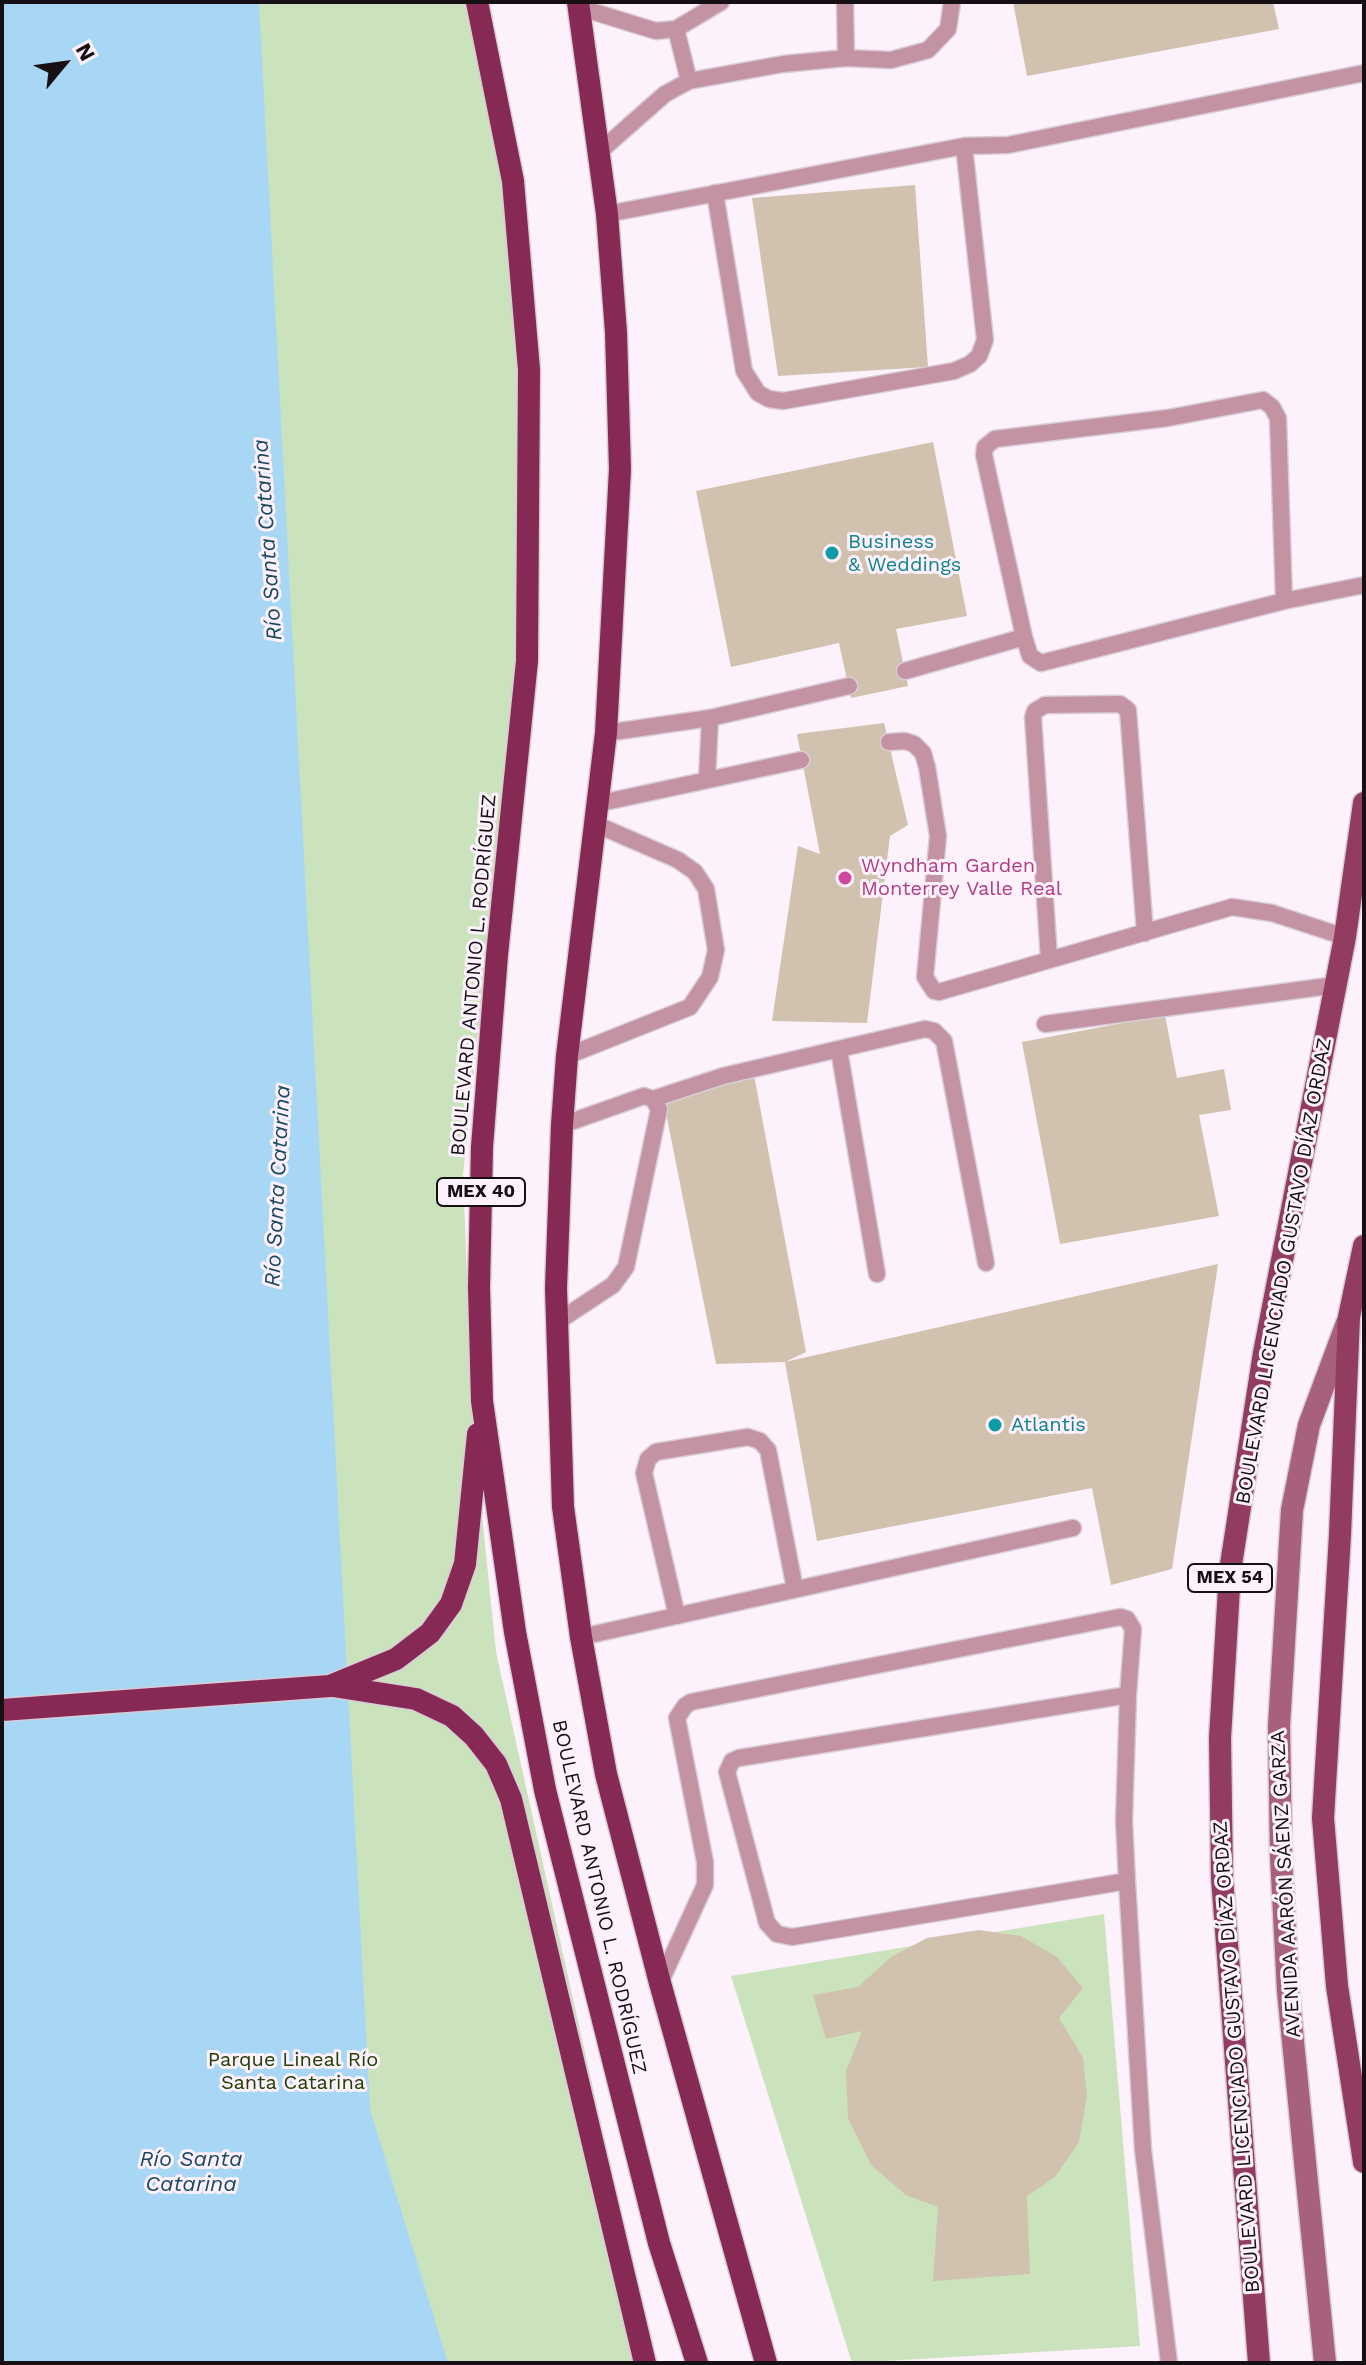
<!DOCTYPE html>
<meta charset="utf-8">
<style>
body{margin:0}
#map{position:relative;width:1366px;height:2365px;overflow:hidden;background:#fdf1fb;font-family:"Work Sans",sans-serif}
canvas{display:block}
.frame{position:absolute;inset:0;border:4px solid #161015;pointer-events:none}
.north{position:absolute;left:24px;top:24px;width:80px;height:80px;-webkit-text-stroke:6px #fdf1fb;paint-order:stroke;rotate:61deg;font-size:22px;font-weight:700;line-height:32px;text-align:center;color:#161015}
.north::after{content:'';display:block;margin:auto;width:28px;height:36px;background:#161015;clip-path:polygon(50% 0,100% 100%,50% 72%,0 100%)}
</style>
<div id="map">
<canvas width="1366" height="2365"></canvas>
<div class="frame"></div>
<div class="north">N</div>
</div>
<script>
const ctx = document.querySelector('canvas').getContext('2d');
ctx.lineJoin = 'round';
function fillPath(path, color) {
  ctx.fillStyle = color;
  ctx.fill(path, 'evenodd');
}
function shape(rows) {
  const path = new Path2D();
  for (const r of rows) {
    path.moveTo(r[0], r[1]);
    for (let i = 2; i < r.length; i += 2) path.lineTo(r[i], r[i + 1]);
  }
  return path;
}
function stroke(path, color, width, dash) {
  ctx.strokeStyle = color;
  ctx.lineWidth = width;
  ctx.lineCap = dash ? 'butt' : 'round';
  ctx.setLineDash(dash || []);
  ctx.stroke(path);
}
function write(font, color, halo, rows, align = 'center') {
  ctx.font = font + ' "Work Sans",sans-serif';
  ctx.lineWidth = 6;
  ctx.setLineDash([]);
  ctx.textBaseline = 'middle';
  ctx.strokeStyle = halo;
  ctx.fillStyle = color;
  for (const [text, x, y, turn = 0] of rows) {
    ctx.save();
    ctx.translate(x, y);
    ctx.rotate((+turn || 0) * Math.PI / 180);
    ctx.textAlign = isNaN(turn) ? turn : align;
    if (halo) ctx.strokeText(text, 0, 0);
    ctx.fillText(text, 0, 0);
    ctx.restore();
  }
}
fillPath(shape([
 [2,2,476,2,485,45,523,331,526,575,463,1175,473,1427,496,1652,654,2363,2,2363],
 [1104,1914,1140,2346,852,2363,731,1976]
]), '#cae3bd');
fillPath(shape([
 [2,2,259,2,370,2109,448,2363,2,2363]
]), '#a8d7f6');
fillPath(shape([
 [1013,2,1273,2,1279,29,1027,76],
 [915,185,928,367,778,376,752,198],
 [933,442,967,616,896,629,908,686,851,698,839,643,731,667,696,491],
 [884,723,908,825,890,836,867,1023,772,1021,798,846,820,854,797,734],
 [1165,1015,1177,1078,1224,1069,1231,1110,1199,1115,1219,1216,1060,1244,1022,1042],
 [754,1075,806,1352,785,1362,716,1364,663,1098],
 [1218,1264,1172,1569,1111,1585,1092,1488,817,1541,785,1362],
 [979,1930,1021,1936,1057,1957,1083,1988,1059,2018,1083,2058,1087,2095,1079,2142,1055,2177,1027,2196,1030,2274,933,2281,938,2207,906,2195,871,2165,848,2118,846,2071,862,2031,826,2039,813,1995,858,1987,891,1957,927,1938]
]), '#d0c2ae');
const service = shape([
 [845,2,846,58],
 [578,7,656,31,676,29,721,2],
 [676,29,689,81],
 [598,153,665,94,689,81,783,64,846,58,891,60,928,50,948,29,952,2],
 [715,193,744,371,758,393,769,399,783,401,954,371,970,364,979,356,985,340,964,146],
 [607,214,964,146,1008,145,1364,73],
 [1024,637,984,455,985,447,995,439,1168,418,1263,400,1272,407,1278,418,1284,601],
 [905,671,1024,637,1030,656,1041,663,1284,601,1364,585],
 [606,733,710,718,849,686],
 [889,742,905,741,914,744,923,753,927,767,938,836,925,977,934,991,939,992,1232,907,1272,913,1345,937],
 [707,780,710,718],
 [596,804,801,760],
 [1049,959,1033,717,1035,711,1045,705,1120,704,1128,710,1145,933],
 [1045,1024,1336,985],
 [839,1050,877,1274],
 [567,1056,690,1007,710,977,716,950,706,889,695,872,678,860,593,823],
 [653,1099,723,1076,925,1029,934,1031,944,1041,986,1263],
 [557,1322,613,1285,626,1267,659,1109,653,1099,644,1096,562,1125],
 [677,1616,644,1473,648,1459,656,1452,748,1437,760,1441,768,1450,795,1589],
 [581,1637,1073,1528],
 [1127,1881,792,1937,777,1934,767,1923,727,1772,732,1761,739,1758,1128,1695],
 [660,1983,705,1885,705,1862,677,1718,685,1706,691,1702,1120,1617,1127,1619,1133,1629,1128,1695,1124,1821,1127,1881,1143,2150,1169,2363]
]);
const secondary = shape([
 [1325,2363,1288,1991,1281,1856,1279,1726,1292,1510,1309,1425,1347,1323]
]);
const primary = shape([
 [1364,1246,1349,1317,1340,1535,1323,1818,1337,1986,1364,2162],
 [1259,2363,1222,1878,1220,1738,1230,1571,1264,1353,1345,937,1364,803]
]);
const trunk = shape([
 [477,2,513,181,529,370,527,661,497,955,482,1147,479,1287,482,1401,515,1632,545,1790,659,2243,697,2363],
 [578,2,607,214,616,332,620,469,606,733,567,1056,562,1125,556,1288,563,1507,581,1637,606,1774,660,1983,766,2363],
 [333,1686,416,1699,452,1716,474,1736,496,1764,511,1799,645,2363],
 [2,1710,330,1686,396,1659,430,1633,451,1604,465,1564,478,1434]
]);
stroke(service, '#d8cdd6', 19);
stroke(secondary, '#d8cdd6', 25);
stroke(primary, '#d8cdd6', 25);
stroke(trunk, '#d8cdd6', 25);
stroke(service, '#c392a3', 16);
stroke(secondary, '#a7617c', 22);
stroke(primary, '#913c60', 22);
stroke(trunk, '#862954', 22);
for (const [x, y, r, color] of [
 [832,553,8,"#0f9aa8"],
 [845,878,8,"#d1479c"],
 [995,1425,8,"#0f9aa8"]
]) {
  const dot = new Path2D();
  dot.arc(x, y, r, 0, 2 * Math.PI);
  ctx.fillStyle = color;
  ctx.fill(dot);
  stroke(dot, '#fdf1fb', 3);
}
for (const [x, y, w] of [
 [481,1192,88],
 [1230,1578,84]
]) {
  const box = new Path2D();
  box.roundRect(x - w / 2, y - 14, w, 28, 6);
  ctx.fillStyle = '#fdf1fb';
  ctx.fill(box);
  stroke(box, '#161015', 2);
}
write('bold 18px', '#161015', null, [
 ["MEX 40",481,1192],
 ["MEX 54",1230,1578]
]);
write('20px', '#0d838f', '#fdf1fb', [
 ["Business",848,542],
 ["& Weddings",848,565],
 ["Atlantis",1011,1425]
], 'left');
write('20px', '#b23c85', '#fdf1fb', [
 ["Wyndham Garden",861,866],
 ["Monterrey Valle Real",861,889]
], 'left');
write('20px', '#161015', '#fdf1fb', [
 ["BOULEVARD ANTONIO L. RODRÍGUEZ",474,975,-85],
 ["BOULEVARD LICENCIADO GUSTAVO DÍAZ ORDAZ",1284,1271,-80],
 ["AVENIDA AARÓN SÁENZ GARZA",1286,1884,-93],
 ["BOULEVARD ANTONIO L. RODRÍGUEZ",599,1897,77],
 ["BOULEVARD LICENCIADO GUSTAVO DÍAZ ORDAZ",1237,2057,-94]
]);
write('20px', '#203f05', '#fdf1fb', [
 ["Parque Lineal Río",293,2060],
 ["Santa Catarina",293,2083]
]);
write('italic 22px', '#1a4963', '#fdf1fb', [
 ["Río Santa Catarina",268,540,-94],
 ["Río Santa Catarina",278,1186,-87],
 ["Río Santa",191,2160],
 ["Catarina",191,2185]
]);
</script>
